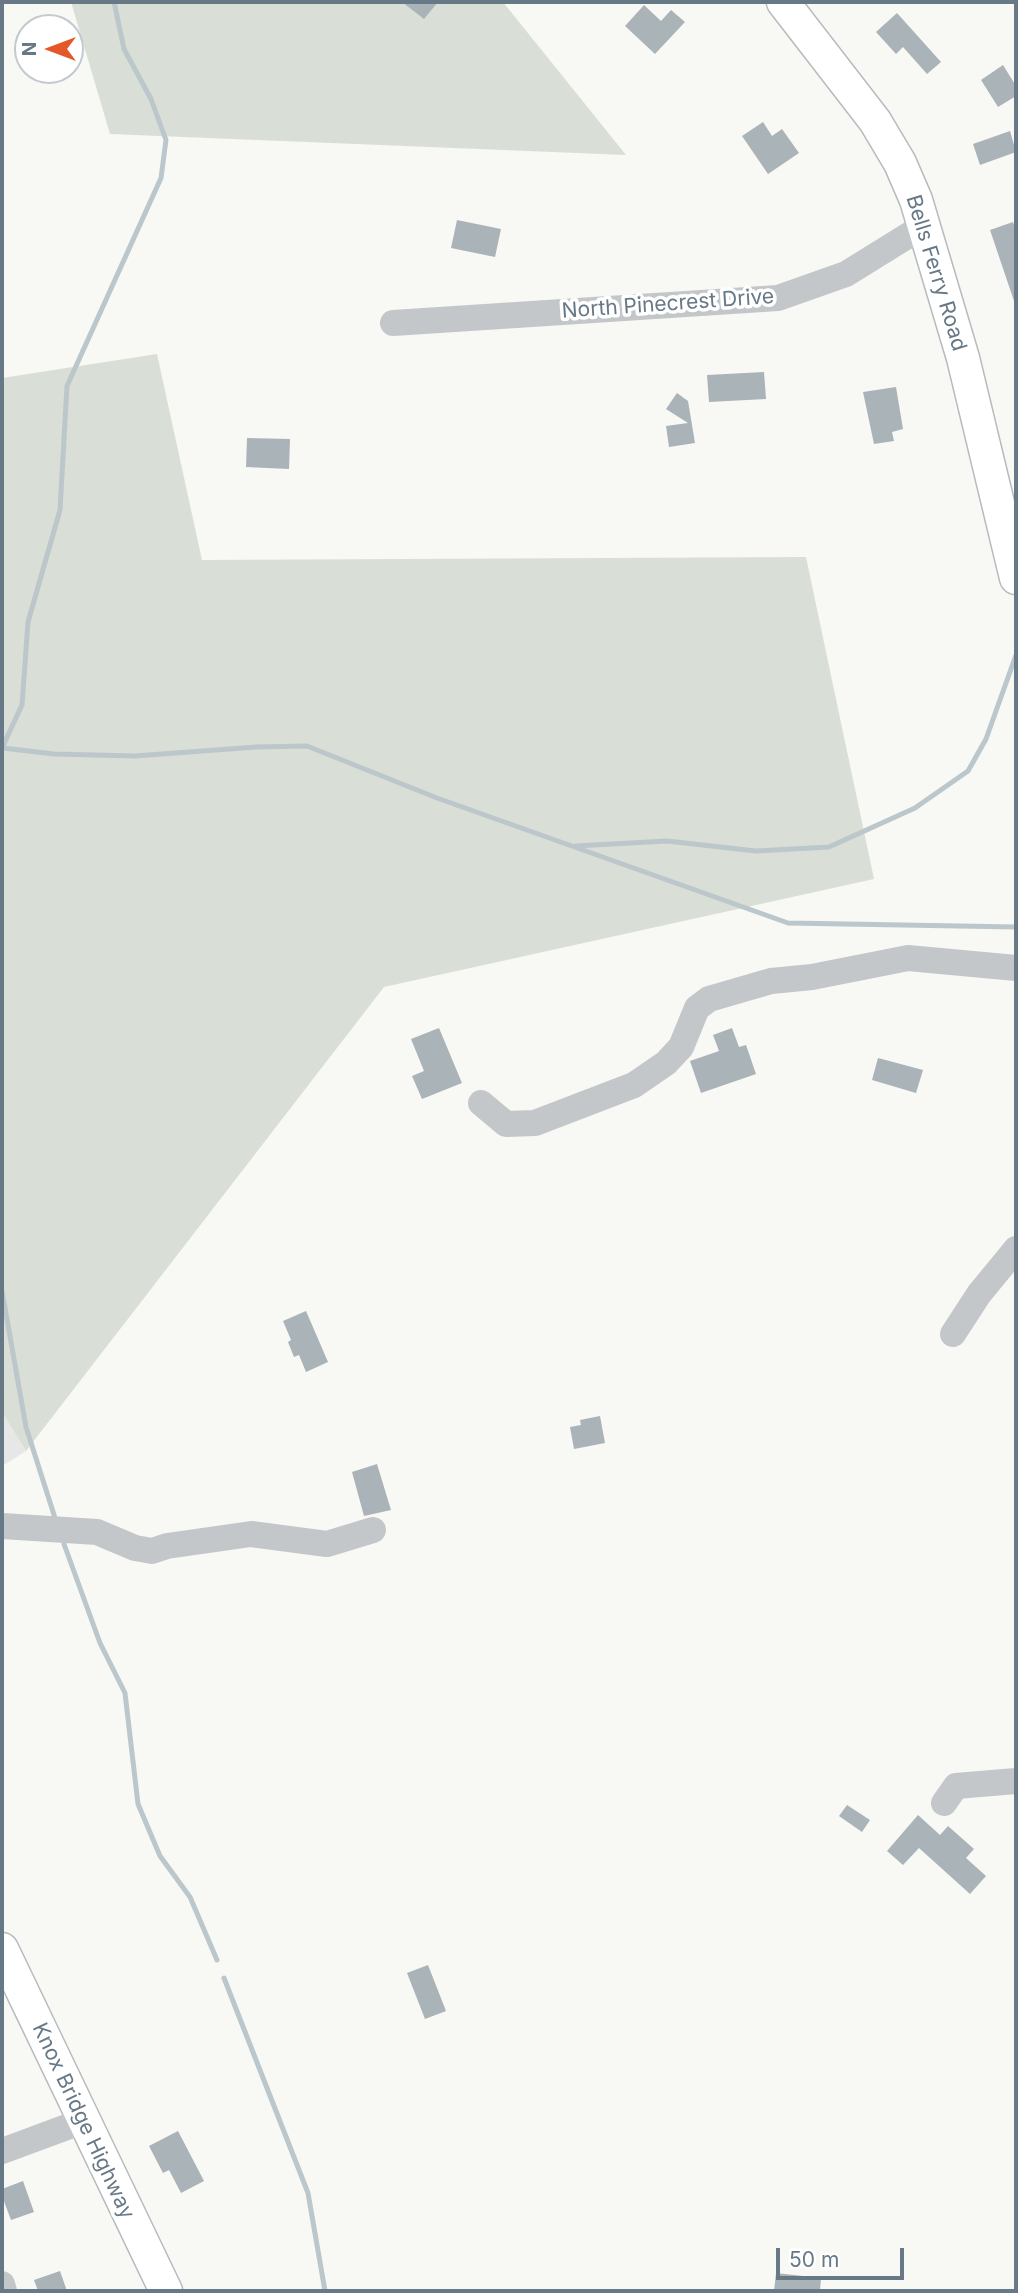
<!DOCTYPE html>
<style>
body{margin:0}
#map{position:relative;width:1018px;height:2293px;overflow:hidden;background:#f8f8f5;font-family:Inter,sans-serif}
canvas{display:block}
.frame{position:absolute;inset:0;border:4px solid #677886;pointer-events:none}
.north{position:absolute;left:14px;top:14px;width:70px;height:70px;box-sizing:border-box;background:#fff;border:2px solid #c2c9cf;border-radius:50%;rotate:270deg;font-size:19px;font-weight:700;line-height:28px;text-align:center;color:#677886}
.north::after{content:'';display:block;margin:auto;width:24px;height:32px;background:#e35729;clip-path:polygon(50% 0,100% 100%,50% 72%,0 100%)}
.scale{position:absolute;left:776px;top:2248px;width:128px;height:32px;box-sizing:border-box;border:4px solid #677886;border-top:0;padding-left:9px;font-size:21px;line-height:24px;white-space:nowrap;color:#677886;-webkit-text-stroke:5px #fff;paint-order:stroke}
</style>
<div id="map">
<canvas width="1018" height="2293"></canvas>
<div class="frame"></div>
<div class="north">N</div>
<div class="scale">50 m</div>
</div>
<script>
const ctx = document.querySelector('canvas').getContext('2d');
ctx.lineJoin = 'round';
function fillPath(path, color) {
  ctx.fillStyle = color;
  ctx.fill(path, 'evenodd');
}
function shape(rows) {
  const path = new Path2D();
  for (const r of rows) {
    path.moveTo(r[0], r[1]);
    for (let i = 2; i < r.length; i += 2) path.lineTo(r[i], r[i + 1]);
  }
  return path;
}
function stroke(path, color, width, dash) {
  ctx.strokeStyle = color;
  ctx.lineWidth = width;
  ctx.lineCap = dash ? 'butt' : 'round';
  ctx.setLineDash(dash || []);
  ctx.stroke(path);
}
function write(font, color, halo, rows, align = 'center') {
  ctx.font = font + ' Inter,sans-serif';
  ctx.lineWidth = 7;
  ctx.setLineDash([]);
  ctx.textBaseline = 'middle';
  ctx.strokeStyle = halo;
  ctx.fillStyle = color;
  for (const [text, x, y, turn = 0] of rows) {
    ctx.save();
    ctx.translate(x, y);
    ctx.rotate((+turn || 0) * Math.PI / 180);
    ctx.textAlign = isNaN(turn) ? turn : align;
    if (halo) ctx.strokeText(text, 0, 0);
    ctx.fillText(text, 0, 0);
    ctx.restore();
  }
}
fillPath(shape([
 [2,1412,26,1451,2,1466]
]), '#e6e7e6');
fillPath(shape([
 [71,2,503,2,626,155,110,134],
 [157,354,202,560,806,557,874,879,384,987,26,1451,2,1412,2,378]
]), '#d9dfd6');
stroke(shape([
 [2,748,22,705,28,622,60,510,67,386,161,178,166,140,151,99,124,49,114,2],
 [3,748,54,754,135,756,256,747,307,746,437,798,788,923,1016,927],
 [575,846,667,841,756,851,829,847,915,808,968,771,986,739,1016,655],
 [2,1291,26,1427,55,1518],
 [64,1544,100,1643,125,1693,138,1804,160,1856,190,1897,217,1960],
 [224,1978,308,2193,325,2291]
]), '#bbc7cb', 5);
fillPath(shape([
 [402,2,438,2,424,19],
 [644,5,661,21,671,10,685,22,655,54,625,26],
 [897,13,941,62,927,74,903,47,896,54,876,32],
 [1003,65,1016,86,1016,96,998,107,981,80],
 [763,122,772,136,782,129,799,153,768,174,742,136],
 [1010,131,1016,152,980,165,973,144],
 [457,220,501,229,495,257,451,248],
 [1013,222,1016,232,1016,301,1014,301,990,230],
 [764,372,766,399,709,402,707,375],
 [896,387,903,429,892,432,894,441,874,444,863,392],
 [677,393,688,401,695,443,669,447,666,426,688,423,666,409],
 [247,438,290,439,289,469,246,467],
 [439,1028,462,1083,422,1099,412,1076,424,1071,411,1039],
 [732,1028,739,1047,746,1045,756,1074,701,1093,690,1061,719,1051,713,1035],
 [878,1058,923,1070,916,1093,872,1080],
 [306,1311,328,1362,306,1372,299,1355,294,1357,288,1342,291,1340,283,1321],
 [600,1416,605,1443,574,1449,570,1427,581,1425,580,1420],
 [377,1464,391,1510,364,1516,352,1472],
 [847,1805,870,1820,862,1832,839,1816],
 [918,1815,940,1835,948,1826,974,1849,966,1858,986,1876,970,1894,919,1848,903,1865,887,1851],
 [428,1965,446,2011,425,2019,407,1973],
 [178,2131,204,2181,181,2193,169,2170,163,2173,149,2146],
 [23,2181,34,2212,11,2220,2,2196,2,2189],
 [60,2271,67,2291,38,2291,34,2280],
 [776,2273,821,2278,820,2291,774,2291]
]), '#aab3b8');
const major = shape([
 [783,2,875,121,900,163,916,200,963,358,1016,578],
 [2,1949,166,2291]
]);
stroke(major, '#b6bbbe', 35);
stroke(shape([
 [393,323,778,298,846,274,925,225],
 [481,1103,506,1124,535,1123,634,1085,666,1063,681,1047,697,1008,709,999,771,981,812,977,908,958,1016,968],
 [953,1334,979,1294,1016,1249],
 [2,1526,97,1532,135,1548,152,1551,167,1546,251,1534,327,1544,373,1530],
 [944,1803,956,1786,1016,1781],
 [2,2151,83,2121],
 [2,2284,4,2291]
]), '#c3c7ca', 26);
stroke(major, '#fff', 32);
write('21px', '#677886', '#fff', [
 ["Bells Ferry Road",936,273,73],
 ["North Pinecrest Drive",668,304,-4],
 ["Knox Bridge Highway",83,2121,65]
]);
</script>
